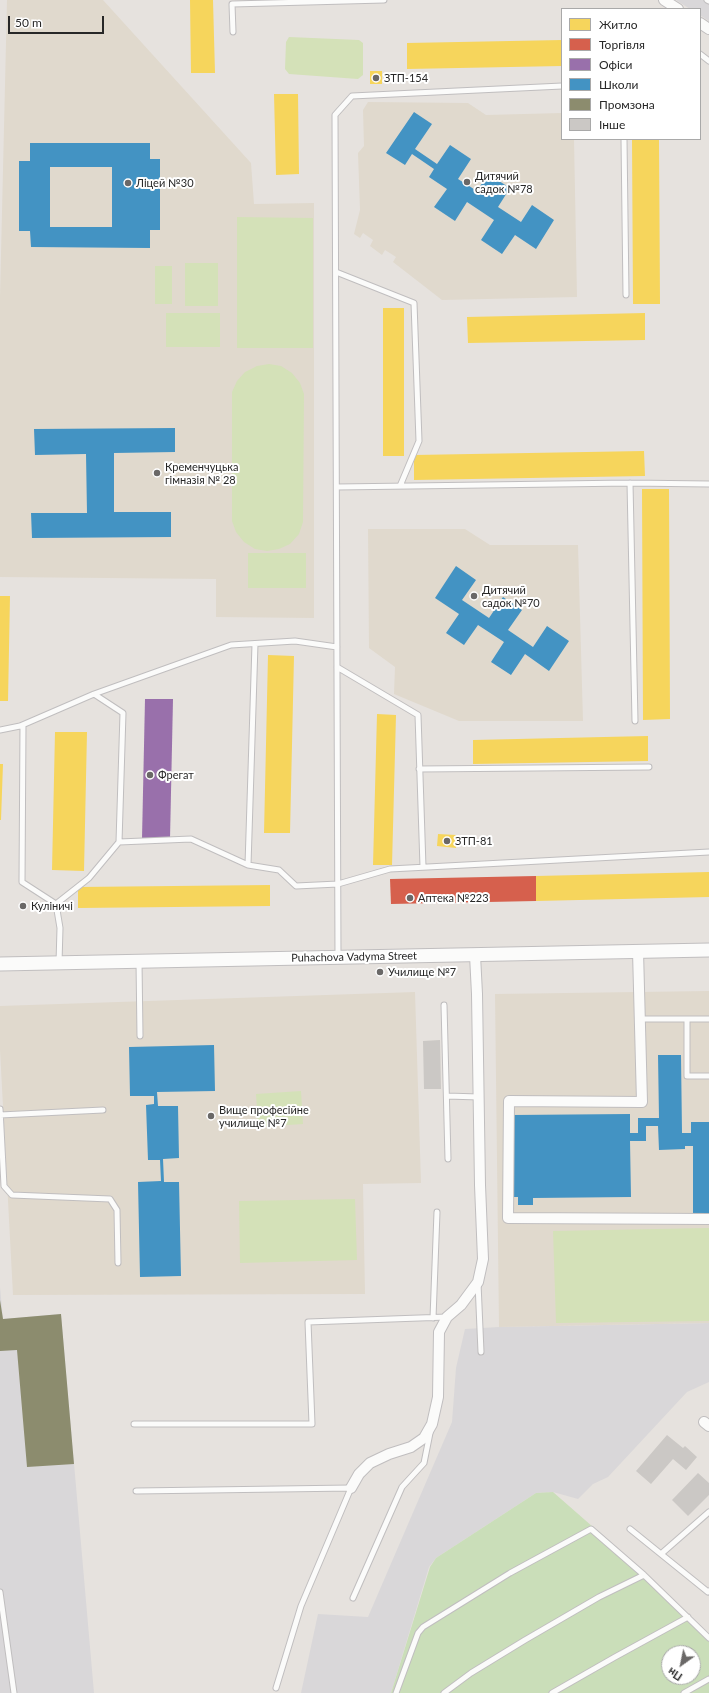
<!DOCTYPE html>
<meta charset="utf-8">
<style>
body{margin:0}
#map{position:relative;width:709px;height:1693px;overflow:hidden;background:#e6e2de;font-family:Lato,sans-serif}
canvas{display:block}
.legend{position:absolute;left:561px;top:8px;width:140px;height:132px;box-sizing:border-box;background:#fff;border:1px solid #a9a9a9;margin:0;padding:5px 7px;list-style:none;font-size:12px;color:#272727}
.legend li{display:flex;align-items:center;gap:8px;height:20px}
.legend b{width:20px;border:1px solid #a9a9a9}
.north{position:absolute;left:661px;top:1645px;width:40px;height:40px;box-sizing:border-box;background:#fff;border:1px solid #a9a9a9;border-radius:50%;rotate:213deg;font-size:11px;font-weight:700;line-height:16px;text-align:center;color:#272727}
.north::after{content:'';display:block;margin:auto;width:14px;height:18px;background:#6a6867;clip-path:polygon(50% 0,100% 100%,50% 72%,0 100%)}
.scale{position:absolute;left:8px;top:16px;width:96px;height:18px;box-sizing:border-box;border:2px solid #272727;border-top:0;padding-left:5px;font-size:12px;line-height:14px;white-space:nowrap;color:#272727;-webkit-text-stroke:3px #fff;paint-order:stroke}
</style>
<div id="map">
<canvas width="709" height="1693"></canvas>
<ul class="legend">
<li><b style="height:11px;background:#f6d55c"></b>Житло</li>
<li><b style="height:11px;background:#d6604d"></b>Торгівля</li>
<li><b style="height:11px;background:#9970ab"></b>Офіси</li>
<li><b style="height:11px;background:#4393c3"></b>Школи</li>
<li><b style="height:11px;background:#8c8c6e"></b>Промзона</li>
<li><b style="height:11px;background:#cbc8c5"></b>Інше</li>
</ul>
<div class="north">Пн</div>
<div class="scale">50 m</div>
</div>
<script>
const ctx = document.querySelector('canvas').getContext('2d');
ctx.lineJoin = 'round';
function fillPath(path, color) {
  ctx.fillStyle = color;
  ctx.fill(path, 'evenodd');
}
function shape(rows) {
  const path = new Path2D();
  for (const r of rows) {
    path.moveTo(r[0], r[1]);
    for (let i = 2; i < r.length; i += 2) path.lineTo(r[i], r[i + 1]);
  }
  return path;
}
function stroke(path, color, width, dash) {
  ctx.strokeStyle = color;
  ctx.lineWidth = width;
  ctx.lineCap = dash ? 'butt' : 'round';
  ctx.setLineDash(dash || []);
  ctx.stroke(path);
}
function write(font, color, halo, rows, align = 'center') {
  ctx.font = font + ' Lato,sans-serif';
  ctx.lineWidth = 4;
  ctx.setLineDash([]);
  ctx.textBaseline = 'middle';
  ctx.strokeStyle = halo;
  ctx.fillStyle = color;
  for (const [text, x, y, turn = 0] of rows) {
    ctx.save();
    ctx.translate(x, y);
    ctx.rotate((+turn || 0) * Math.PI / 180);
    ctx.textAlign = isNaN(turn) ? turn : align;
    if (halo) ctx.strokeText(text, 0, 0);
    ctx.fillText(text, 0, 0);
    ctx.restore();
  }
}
fillPath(shape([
 [676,0,709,0,709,21,700,15,700,9,690,9],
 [0,1287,3,1319,61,1314,94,1693,0,1693],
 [709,1323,709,1382,687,1392,608,1477,593,1484,578,1499,553,1492,536,1493,436,1558,429,1567,391,1693,301,1693,318,1614,368,1617,452,1422,456,1368,465,1329,499,1327]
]), '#d9d7d9');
fillPath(shape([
 [7,0,103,0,251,163,254,204,314,203,314,618,216,617,216,579,0,577,0,297],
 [368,102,468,103,486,115,562,113,562,139,574,139,577,297,442,300,393,262,396,257,385,250,382,255,370,246,373,240,363,233,360,238,354,234,360,210,358,153,364,146,363,110],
 [368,529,465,529,490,545,578,545,583,721,459,721,394,694,395,667,369,648],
 [709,991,709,1323,499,1327,495,994],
 [415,992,421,1183,363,1184,365,1294,13,1295,0,1050,0,1006]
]), '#e0d9cd');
fillPath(shape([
 [553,1492,593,1527,709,1634,709,1693,391,1693,430,1567,436,1558,536,1493],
 [669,1653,693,1653,693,1677,669,1677]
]), '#cadeb9');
fillPath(shape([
 [289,37,359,40,363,43,363,75,358,79,289,74,285,69,286,42],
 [237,217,313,218,313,348,237,348],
 [185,263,218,263,218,306,185,306],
 [155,266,172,266,172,304,155,304],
 [166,313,220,313,220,347,166,347],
 [269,364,281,366,292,373,300,383,304,394,303,522,299,534,290,544,279,549,267,551,255,549,244,542,236,532,232,521,232,392,237,381,245,372,257,366],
 [248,553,306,553,306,588,248,588],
 [301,1091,303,1124,258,1127,256,1094],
 [355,1199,357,1260,240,1263,239,1201],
 [709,1228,709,1321,556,1323,553,1231]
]), '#d4e1b8');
fillPath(shape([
 [190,0,213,0,215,73,191,73],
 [562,40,562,66,407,69,407,43],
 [370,71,382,71,382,84,370,84],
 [274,94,298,94,299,174,276,175],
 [632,139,659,139,660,304,633,304],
 [383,308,404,308,404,456,383,456],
 [645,313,645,340,468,343,467,317],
 [644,451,645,476,414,480,414,455],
 [642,489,669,489,670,719,643,720],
 [0,596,10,596,8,701,0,701],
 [268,655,294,656,290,833,264,833],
 [377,714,396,715,392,865,373,865],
 [55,732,87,732,84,871,52,870],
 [648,736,648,761,473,764,473,740],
 [0,764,3,764,1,820,0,820],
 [438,834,456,835,456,848,437,846],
 [709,872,709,897,536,901,536,876],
 [270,885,270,906,78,908,78,887]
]), '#f6d55c');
fillPath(shape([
 [536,876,536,901,391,904,390,879]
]), '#d6604d');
fillPath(shape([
 [145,699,173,699,170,839,142,839]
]), '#9970ab');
fillPath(shape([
 [414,112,432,124,415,149,437,164,450,145,471,159,458,179,477,191,488,174,510,188,498,207,521,222,532,205,554,220,536,249,515,235,502,254,481,240,494,220,467,202,455,221,434,207,447,189,429,177,434,169,412,154,405,165,386,153],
 [30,143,150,143,150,159,160,159,160,230,150,230,150,248,31,247,30,231,19,231,19,161,30,161],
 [50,167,112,167,112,227,50,227],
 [175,428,175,452,114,453,114,512,171,512,171,537,32,538,31,513,87,513,86,454,35,455,34,429],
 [456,566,476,580,462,600,489,618,503,597,522,610,508,630,533,647,547,626,569,641,549,671,525,654,511,675,491,662,504,642,478,625,464,645,446,633,459,614,435,598],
 [214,1045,215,1091,157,1092,158,1106,178,1106,179,1158,163,1159,164,1182,179,1182,181,1276,140,1277,138,1182,161,1181,160,1160,148,1160,146,1105,154,1104,154,1096,130,1096,129,1047],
 [658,1055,681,1055,682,1133,691,1133,691,1122,709,1122,709,1214,693,1214,693,1146,685,1146,685,1149,659,1150,658,1126,646,1126,646,1141,630,1141,631,1197,533,1198,533,1205,518,1205,518,1197,513,1197,512,1115,630,1114,630,1133,638,1133,638,1118,659,1118]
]), '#4393c3');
fillPath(shape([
 [0,1300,3,1319,61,1314,74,1464,27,1467,17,1350,0,1351]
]), '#8c8c6e');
fillPath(shape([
 [440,1040,441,1089,424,1089,423,1041],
 [667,1435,683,1448,685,1446,697,1457,686,1470,673,1459,651,1484,636,1471],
 [698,1473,709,1483,709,1495,688,1516,672,1500]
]), '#cbc8c5');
const service = shape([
 [707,0,709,1],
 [233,32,232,4,384,0],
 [700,54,709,61],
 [624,139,626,295],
 [336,272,414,303,419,441,400,486],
 [630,483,635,721],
 [337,487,630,483,709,484],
 [255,644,248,865,279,870,296,886,338,884,390,869,709,852],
 [337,667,418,715,423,867],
 [94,694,231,645,295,641,337,647],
 [23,725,22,882,56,904,60,928,59,963],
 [0,730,20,726,94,694,123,713,119,842],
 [419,769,649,767],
 [56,904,89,878,119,842,191,839,248,865],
 [338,956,335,115,352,96,562,86],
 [139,962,140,1036],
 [444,1005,448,1159],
 [640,1019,709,1019],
 [687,1019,687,1076,709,1076],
 [447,1096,479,1097],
 [0,1109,4,1186,12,1195,110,1199,117,1210,118,1263],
 [0,1115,103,1110],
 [478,1283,481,1352],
 [433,1318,437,1212],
 [134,1424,312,1424,308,1322,447,1317],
 [136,1491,351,1488,301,1606,276,1688],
 [630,1529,708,1592,709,1591],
 [661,1554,709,1512],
 [0,1592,14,1693],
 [353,1598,402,1487,424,1463,430,1433],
 [396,1693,418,1633,423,1627,510,1573,591,1529,644,1575,709,1638],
 [444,1693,471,1673,525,1640,599,1597,644,1575],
 [552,1693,615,1657,688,1617],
 [684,1693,709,1679]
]);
const minor = shape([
 [664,0,678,9],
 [700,23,709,29],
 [638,951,642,1102,509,1101,508,1218,709,1219],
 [704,1422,709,1426],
 [351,1488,359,1474,370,1463,389,1454,411,1447,424,1438,432,1424,438,1397,439,1332,447,1317,461,1305,478,1282,483,1259,480,1185,477,994,475,955]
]);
const tertiary = shape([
 [0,964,709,950]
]);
stroke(service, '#c0bebf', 7);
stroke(minor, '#c0bebf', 12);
stroke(tertiary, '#c0bebf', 15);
stroke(service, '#fbfbfa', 5);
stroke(minor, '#fbfbfa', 10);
stroke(tertiary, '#fbfbfa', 13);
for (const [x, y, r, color] of [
 [376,78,4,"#6a6867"],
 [467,182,4,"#6a6867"],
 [128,183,4,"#6a6867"],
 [157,473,4,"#6a6867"],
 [474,596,4,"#6a6867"],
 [150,775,4,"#6a6867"],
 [447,841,4,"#6a6867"],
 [410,898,4,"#6a6867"],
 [23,906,4,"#6a6867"],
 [380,972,4,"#6a6867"],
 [211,1116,4,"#6a6867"]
]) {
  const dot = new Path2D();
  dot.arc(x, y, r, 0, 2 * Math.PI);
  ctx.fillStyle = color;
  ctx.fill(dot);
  stroke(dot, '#fff', 1.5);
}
write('11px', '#272727', '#fff', [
 ["ЗТП-154",384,78],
 ["Дитячий",475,176],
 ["садок №78",475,189],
 ["Ліцей №30",136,183],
 ["Кременчуцька",165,467],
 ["гімназія № 28",165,480],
 ["Дитячий",482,590],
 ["садок №70",482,603],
 ["Фрегат",158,775],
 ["ЗТП-81",455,841],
 ["Аптека №223",418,898],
 ["Куліничі",31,906],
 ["Училище №7",388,972],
 ["Вище професійне",219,1110],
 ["училище №7",219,1123]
], 'left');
write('11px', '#272727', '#fff', [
 ["Puhachova Vadyma Street",354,957,-1]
]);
</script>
